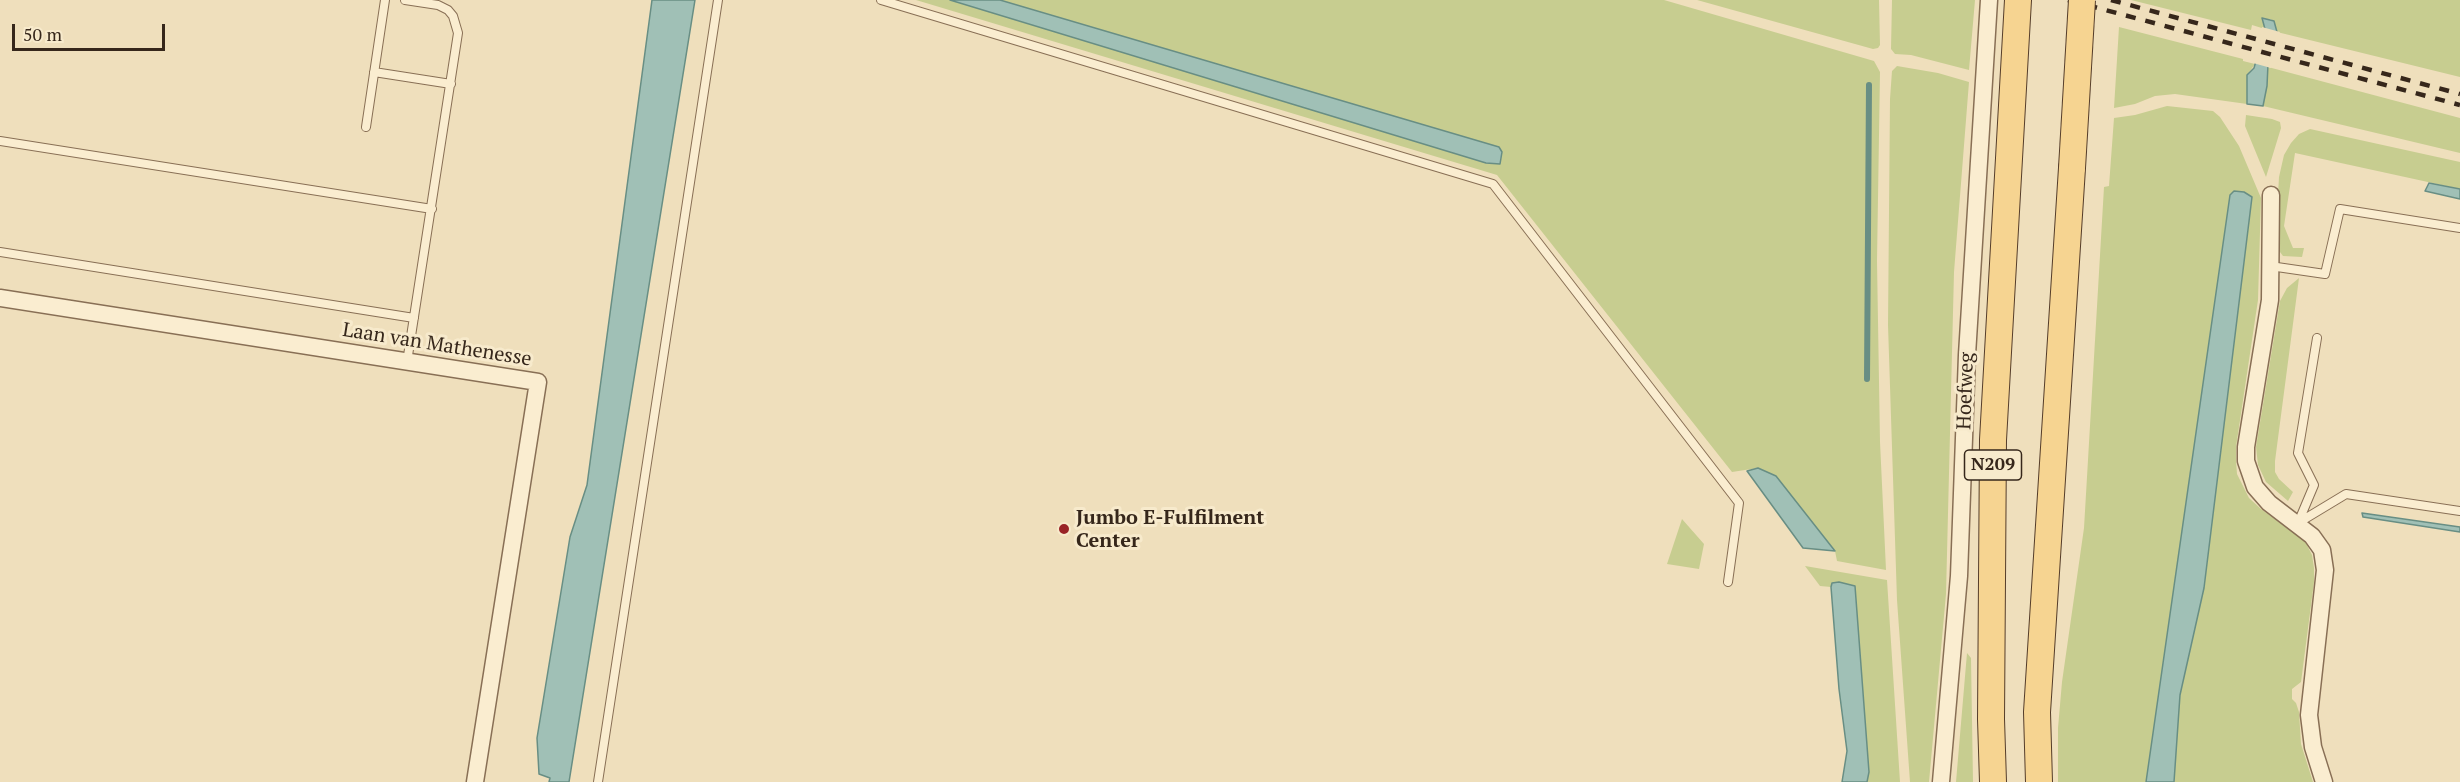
<!DOCTYPE html>
<style>
body{margin:0}
#map{position:relative;width:2460px;height:782px;overflow:hidden;background:#efdfbc;font-family:"PT Serif",serif}
canvas{display:block}
.scale{position:absolute;left:12px;top:24px;width:153px;height:27px;box-sizing:border-box;border:3px solid #36271b;border-top:0;padding-left:8px;font-size:18px;line-height:21px;white-space:nowrap;color:#36271b;-webkit-text-stroke:4px #f7eacc;paint-order:stroke}
</style>
<div id="map">
<canvas width="2460" height="782"></canvas>
<div class="scale">50 m</div>
</div>
<script>
const ctx = document.querySelector('canvas').getContext('2d');
ctx.lineJoin = 'round';
function fillPath(path, color) {
  ctx.fillStyle = color;
  ctx.fill(path, 'evenodd');
}
function shape(rows) {
  const path = new Path2D();
  for (const r of rows) {
    path.moveTo(r[0], r[1]);
    for (let i = 2; i < r.length; i += 2) path.lineTo(r[i], r[i + 1]);
  }
  return path;
}
function stroke(path, color, width, dash) {
  ctx.strokeStyle = color;
  ctx.lineWidth = width;
  ctx.lineCap = dash ? 'butt' : 'round';
  ctx.setLineDash(dash || []);
  ctx.stroke(path);
}
function write(font, color, halo, rows, align = 'center') {
  ctx.font = font + ' "PT Serif",serif';
  ctx.lineWidth = 6;
  ctx.setLineDash([]);
  ctx.textBaseline = 'middle';
  ctx.strokeStyle = halo;
  ctx.fillStyle = color;
  for (const [text, x, y, turn = 0] of rows) {
    ctx.save();
    ctx.translate(x, y);
    ctx.rotate((+turn || 0) * Math.PI / 180);
    ctx.textAlign = isNaN(turn) ? turn : align;
    if (halo) ctx.strokeText(text, 0, 0);
    ctx.fillText(text, 0, 0);
    ctx.restore();
  }
}
fillPath(shape([
 [916,0,950,0,1486,163,1500,164,1502,152,1499,147,1000,0,1664,0,1874,61,1880,72,1877,261,1880,442,1886,570,1837,561,1835,551,1758,468,1732,472,1497,175],
 [1697,0,1879,0,1880,45,1878,48,1873,49],
 [1892,0,1975,0,1969,70,1911,55,1895,54,1891,49],
 [2131,0,2460,0,2460,77,2277,32,2274,21,2270,19,2262,19,2265,29,2252,25,2251,30],
 [2119,27,2243,59,2243,61,2255,64,2247,75,2247,104,2175,94,2155,96,2135,104,2114,108],
 [1897,66,1938,73,1969,82,1954,272,1946,594,1929,782,1910,782,1897,600,1888,325,1890,99,1892,71],
 [2268,67,2460,118,2460,153,2263,106],
 [2167,106,2213,111,2220,117,2239,146,2261,198,2258,300,2236,447,2236,461,2237,474,2249,498,2261,509,2305,541,2312,555,2314,568,2314,582,2301,682,2292,689,2292,699,2296,703,2299,712,2301,744,2313,782,2174,782,2180,695,2204,588,2252,197,2244,192,2234,191,2230,195,2146,782,2058,782,2058,728,2062,682,2084,528,2104,187,2109,186,2114,118,2135,115],
 [2246,115,2272,119,2280,122,2281,128,2266,177,2245,126],
 [2310,129,2460,162,2460,189,2295,153,2284,226,2293,248,2304,248,2302,257,2283,256,2280,252,2278,195,2279,177,2284,155,2291,143,2299,134],
 [2299,278,2275,461,2275,472,2279,479,2293,492,2288,501,2266,482,2258,465,2256,447,2280,301,2287,288],
 [1682,519,1704,544,1699,569,1667,564],
 [1805,566,1887,580,1900,782,1867,782,1869,772,1855,586,1832,583,1831,587,1820,586],
 [1967,653,1971,658,1973,782,1956,782]
]), '#c7cd90');
const water = shape([
 [652,0,695,0,569,782,549,782,550,778,539,774,537,738,570,537,587,485,652,0],
 [950,0,1000,0,1499,147,1502,152,1500,164,1486,163,950,0],
 [2262,18,2274,21,2277,32,2268,64,2267,86,2263,106,2247,104,2247,75,2254,68,2265,29,2262,18],
 [2429,183,2460,189,2460,199,2425,191,2429,183],
 [2234,191,2244,192,2252,197,2204,588,2180,695,2174,782,2146,782,2230,195,2234,191],
 [1758,468,1776,476,1835,551,1803,548,1747,471,1758,468],
 [2362,513,2460,527,2460,532,2363,517,2362,513],
 [1839,582,1855,586,1869,772,1867,782,1842,782,1847,751,1839,689,1831,587,1832,583,1839,582]
]);
fillPath(water, '#a0c0b6');
stroke(water, '#688e84', 1.5);
fillPath(shape([
 [2262,27,2280,32,2270,62,2271,68,2253,63]
]), '#efdfbc');
stroke(shape([
 [1867,379,1869,85]
]), '#688e84', 6);
const lane = shape([
 [405,0,438,5,448,10,453,16,458,33,407,362],
 [881,0,1493,184,1739,503,1728,582],
 [374,72,451,84],
 [366,127,385,0],
 [0,141,432,209],
 [0,252,414,318],
 [2270,266,2325,274,2340,209,2460,228],
 [2298,523,2314,485,2298,453,2317,338],
 [2298,523,2346,494,2460,511],
 [598,782,718,0]
]);
const street = shape([
 [2271,195,2270,300,2246,447,2246,461,2255,487,2269,503,2312,536,2322,550,2325,570,2309,715,2313,747,2324,782],
 [0,298,538,382,475,782],
 [1941,782,1959,576,1967,355,1989,0]
]);
const primary = shape([
 [1993,782,1991,719,1993,440,2018,0],
 [2039,782,2037,712,2072,168]
]);
stroke(lane, '#886f55', 10);
stroke(street, '#886f55', 19);
stroke(primary, '#553d2a', 28);
stroke(lane, '#faedd0', 8);
stroke(street, '#faedd0', 16);
stroke(primary, '#f6d491', 26);
stroke(shape([
 [2068,0,2460,105],
 [2111,0,2460,94]
]), '#36271b', 4.5, [10, 10]);
const primaryBridge = shape([
 [2072,168,2082,0]
]);
stroke(primaryBridge, '#553d2a', 28, []);
stroke(primaryBridge, '#f6d491', 26);
for (const [x, y, r, color] of [
 [1064,529,6,"#992326"]
]) {
  const dot = new Path2D();
  dot.arc(x, y, r, 0, 2 * Math.PI);
  ctx.fillStyle = color;
  ctx.fill(dot);
  stroke(dot, '#f7eacc', 2);
}
for (const [x, y, w] of [
 [1993,465,57]
]) {
  const box = new Path2D();
  box.roundRect(x - w / 2, y - 15, w, 30, 4.5);
  ctx.fillStyle = '#f7eacc';
  ctx.fill(box);
  stroke(box, '#36271b', 1.5);
}
write('bold 18px', '#36271b', null, [
 ["N209",1993,465]
]);
write('20px', '#36271b', '#f7eacc', [
 ["Laan van Mathenesse",437,345,9],
 ["Hoefweg",1966,391,-88]
]);
write('bold 20px', '#36271b', '#f7eacc', [
 ["Jumbo E-Fulfilment",1076,518],
 ["Center",1076,541]
], 'left');
</script>
